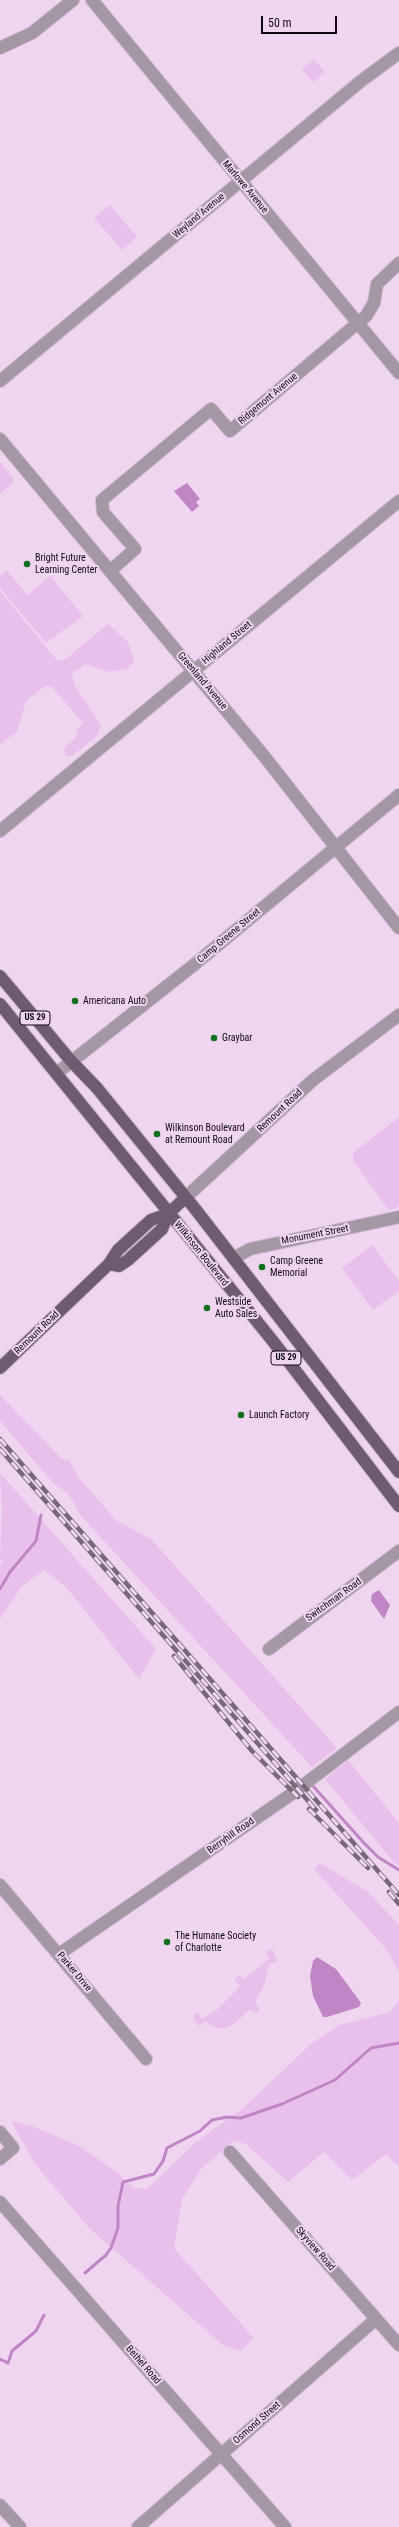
<!DOCTYPE html>
<style>
body{margin:0}
#map{position:relative;width:399px;height:2527px;overflow:hidden;background:#efd5f0;font-family:"Roboto Condensed",sans-serif}
canvas{display:block}
.scale{position:absolute;left:261px;top:16px;width:76px;height:18px;box-sizing:border-box;border:2px solid #110912;border-top:0;padding-left:5px;font-size:12px;line-height:14px;white-space:nowrap;color:#110912;-webkit-text-stroke:3px #efd5f0;paint-order:stroke}
</style>
<div id="map">
<canvas width="399" height="2527"></canvas>
<div class="scale">50 m</div>
</div>
<script>
const ctx = document.querySelector('canvas').getContext('2d');
ctx.lineJoin = 'round';
function fillPath(path, color) {
  ctx.fillStyle = color;
  ctx.fill(path, 'evenodd');
}
function shape(rows) {
  const path = new Path2D();
  for (const r of rows) {
    path.moveTo(r[0], r[1]);
    for (let i = 2; i < r.length; i += 2) path.lineTo(r[i], r[i + 1]);
  }
  return path;
}
function stroke(path, color, width, dash) {
  ctx.strokeStyle = color;
  ctx.lineWidth = width;
  ctx.lineCap = dash ? 'butt' : 'round';
  ctx.setLineDash(dash || []);
  ctx.stroke(path);
}
function write(font, color, halo, rows, align = 'center') {
  ctx.font = font + ' "Roboto Condensed",sans-serif';
  ctx.lineWidth = 4;
  ctx.setLineDash([]);
  ctx.textBaseline = 'middle';
  ctx.strokeStyle = halo;
  ctx.fillStyle = color;
  for (const [text, x, y, turn = 0] of rows) {
    ctx.save();
    ctx.translate(x, y);
    ctx.rotate((+turn || 0) * Math.PI / 180);
    ctx.textAlign = isNaN(turn) ? turn : align;
    if (halo) ctx.strokeText(text, 0, 0);
    ctx.fillText(text, 0, 0);
    ctx.restore();
  }
}
fillPath(shape([
 [314,59,325,72,313,82,302,70],
 [110,205,137,237,122,250,94,218],
 [0,462,13,478,13,483,0,494],
 [7,570,27,595,50,576,83,616,46,643,0,588,0,576],
 [0,591,56,659,62,661,67,658,108,624,128,642,134,661,128,669,109,672,85,664,72,674,75,686,101,726,97,736,72,756,66,756,64,749,76,737,77,729,83,723,52,687,45,686,26,701,17,732,0,744],
 [399,1117,399,1204,396,1208,388,1210,353,1160,353,1153],
 [372,1245,399,1281,399,1291,373,1310,342,1268],
 [0,1395,62,1459,69,1460,79,1478,116,1520,152,1540,337,1748,312,1767,81,1516,68,1493,55,1485,0,1421],
 [0,1473,156,1649,139,1679,66,1587,44,1570,22,1586,0,1619,0,1566,3,1561,0,1559,2,1509],
 [348,1760,399,1823,399,1866,393,1861,325,1779],
 [320,1863,368,1892,399,1925,399,1971,386,1949,314,1869],
 [272,1949,277,1960,276,1963,269,1963,265,1982,255,2003,260,2008,257,2013,249,2010,235,2023,224,2029,216,2028,206,2022,199,2026,193,2019,195,2014,198,2013,202,2019,219,2008,240,1986,235,1981,237,1976,240,1975,244,1979,269,1959,266,1952],
 [399,2000,399,2167,386,2154,352,2180,324,2152,288,2182,246,2144,233,2141,201,2169,182,2199,174,2248,254,2338,241,2351,224,2346,89,2228,35,2164,11,2121,32,2126,79,2146,117,2172,133,2188,147,2189,197,2141,242,2109,311,2044,339,2025,390,2012]
]), '#e9c0eb');
fillPath(shape([
 [187,483,200,499,196,502,199,506,192,512,174,491],
 [379,1590,390,1605,384,1619,371,1601,372,1594],
 [317,1957,336,1969,361,2003,359,2007,327,2017,323,2017,313,1996,310,1976,313,1961]
]), '#c085c4');
stroke(shape([
 [0,1589,10,1572,36,1541,41,1515],
 [313,1786,364,1843,378,1857,399,1870],
 [85,2273,106,2255,111,2248,118,2228,118,2206,123,2182,154,2174,163,2161,167,2148,200,2131,212,2120,227,2117,241,2118,282,2104,335,2080,371,2048,399,2043],
 [0,2359,8,2363,12,2351,36,2331,44,2315]
]), '#c085c4', 3);
const minor = shape([
 [92,0,399,373],
 [0,48,32,33,73,0],
 [0,381,361,81,399,53],
 [0,439,264,756,399,928],
 [110,571,135,549,103,512,102,500,211,409,230,431,366,316,374,303,377,284,399,263],
 [0,831,399,501],
 [57,1073,195,964,399,795],
 [185,1198,313,1080,399,1015],
 [234,1258,250,1249,399,1217],
 [269,1649,399,1551],
 [0,1885,146,2059],
 [59,1954,293,1793,399,1712],
 [0,2132,13,2148,0,2159],
 [230,2152,399,2345],
 [0,2202,285,2527],
 [0,2505,20,2527],
 [138,2527,376,2319]
]);
const major = shape([
 [0,976,71,1061,97,1088,196,1210,399,1472],
 [0,1004,272,1340,399,1506],
 [109,1264,119,1266,128,1260,162,1229,168,1214],
 [0,1368,109,1264,118,1250,151,1220,168,1214,185,1198]
]);
stroke(minor, '#cbb4cc', 14);
stroke(major, '#cbb4cc', 14);
stroke(minor, '#a297a2', 12);
stroke(major, '#6f5b70', 12);
const rail = shape([
 [0,1439,399,1895],
 [0,1449,316,1810],
 [174,1656,252,1751,298,1797],
 [309,1809,368,1868],
 [389,1892,399,1904]
]);
stroke(rail, '#786879', 4.5);
stroke(rail, '#efd5f0', 3, [9]);
for (const [x, y, r, color] of [
 [27,564,4,"#0f701e"],
 [75,1001,4,"#0f701e"],
 [214,1038,4,"#0f701e"],
 [157,1134,4,"#0f701e"],
 [262,1267,4,"#0f701e"],
 [207,1308,4,"#0f701e"],
 [241,1415,4,"#0f701e"],
 [167,1942,4,"#0f701e"]
]) {
  const dot = new Path2D();
  dot.arc(x, y, r, 0, 2 * Math.PI);
  ctx.fillStyle = color;
  ctx.fill(dot);
  stroke(dot, '#efd5f0', 1.5);
}
for (const [x, y, w] of [
 [35,1018,30],
 [286,1358,30]
]) {
  const box = new Path2D();
  box.roundRect(x - w / 2, y - 7, w, 14, 3);
  ctx.fillStyle = '#efd5f0';
  ctx.fill(box);
  stroke(box, '#110912', 1);
}
write('bold 9px', '#110912', null, [
 ["US 29",35,1018],
 ["US 29",286,1358]
]);
write('10px', '#110912', '#efd5f0', [
 ["Marlowe Avenue",245,187,50],
 ["Weyland Avenue",199,216,-40],
 ["Ridgemont Avenue",268,399,-40],
 ["Highland Street",227,643,-40],
 ["Greenland Avenue",202,681,50],
 ["Camp Greene Street",229,936,-40],
 ["Remount Road",280,1111,-43],
 ["Monument Street",315,1235,-11],
 ["Wilkinson Boulevard",201,1254,51],
 ["Remount Road",37,1333,-44],
 ["Switchman Road",334,1600,-36],
 ["Berryhill Road",231,1836,-35],
 ["Parker Drive",74,1972,50],
 ["Skyview Road",315,2249,49],
 ["Bethel Road",143,2365,49],
 ["Osmond Street",257,2423,-41]
]);
write('10px', '#110912', '#efd5f0', [
 ["Bright Future",35,558],
 ["Learning Center",35,570],
 ["Americana Auto",83,1001],
 ["Graybar",222,1038],
 ["Wilkinson Boulevard",165,1128],
 ["at Remount Road",165,1140],
 ["Camp Greene",270,1261],
 ["Memorial",270,1273],
 ["Westside",215,1302],
 ["Auto Sales",215,1314],
 ["Launch Factory",249,1415],
 ["The Humane Society",175,1936],
 ["of Charlotte",175,1948]
], 'left');
</script>
